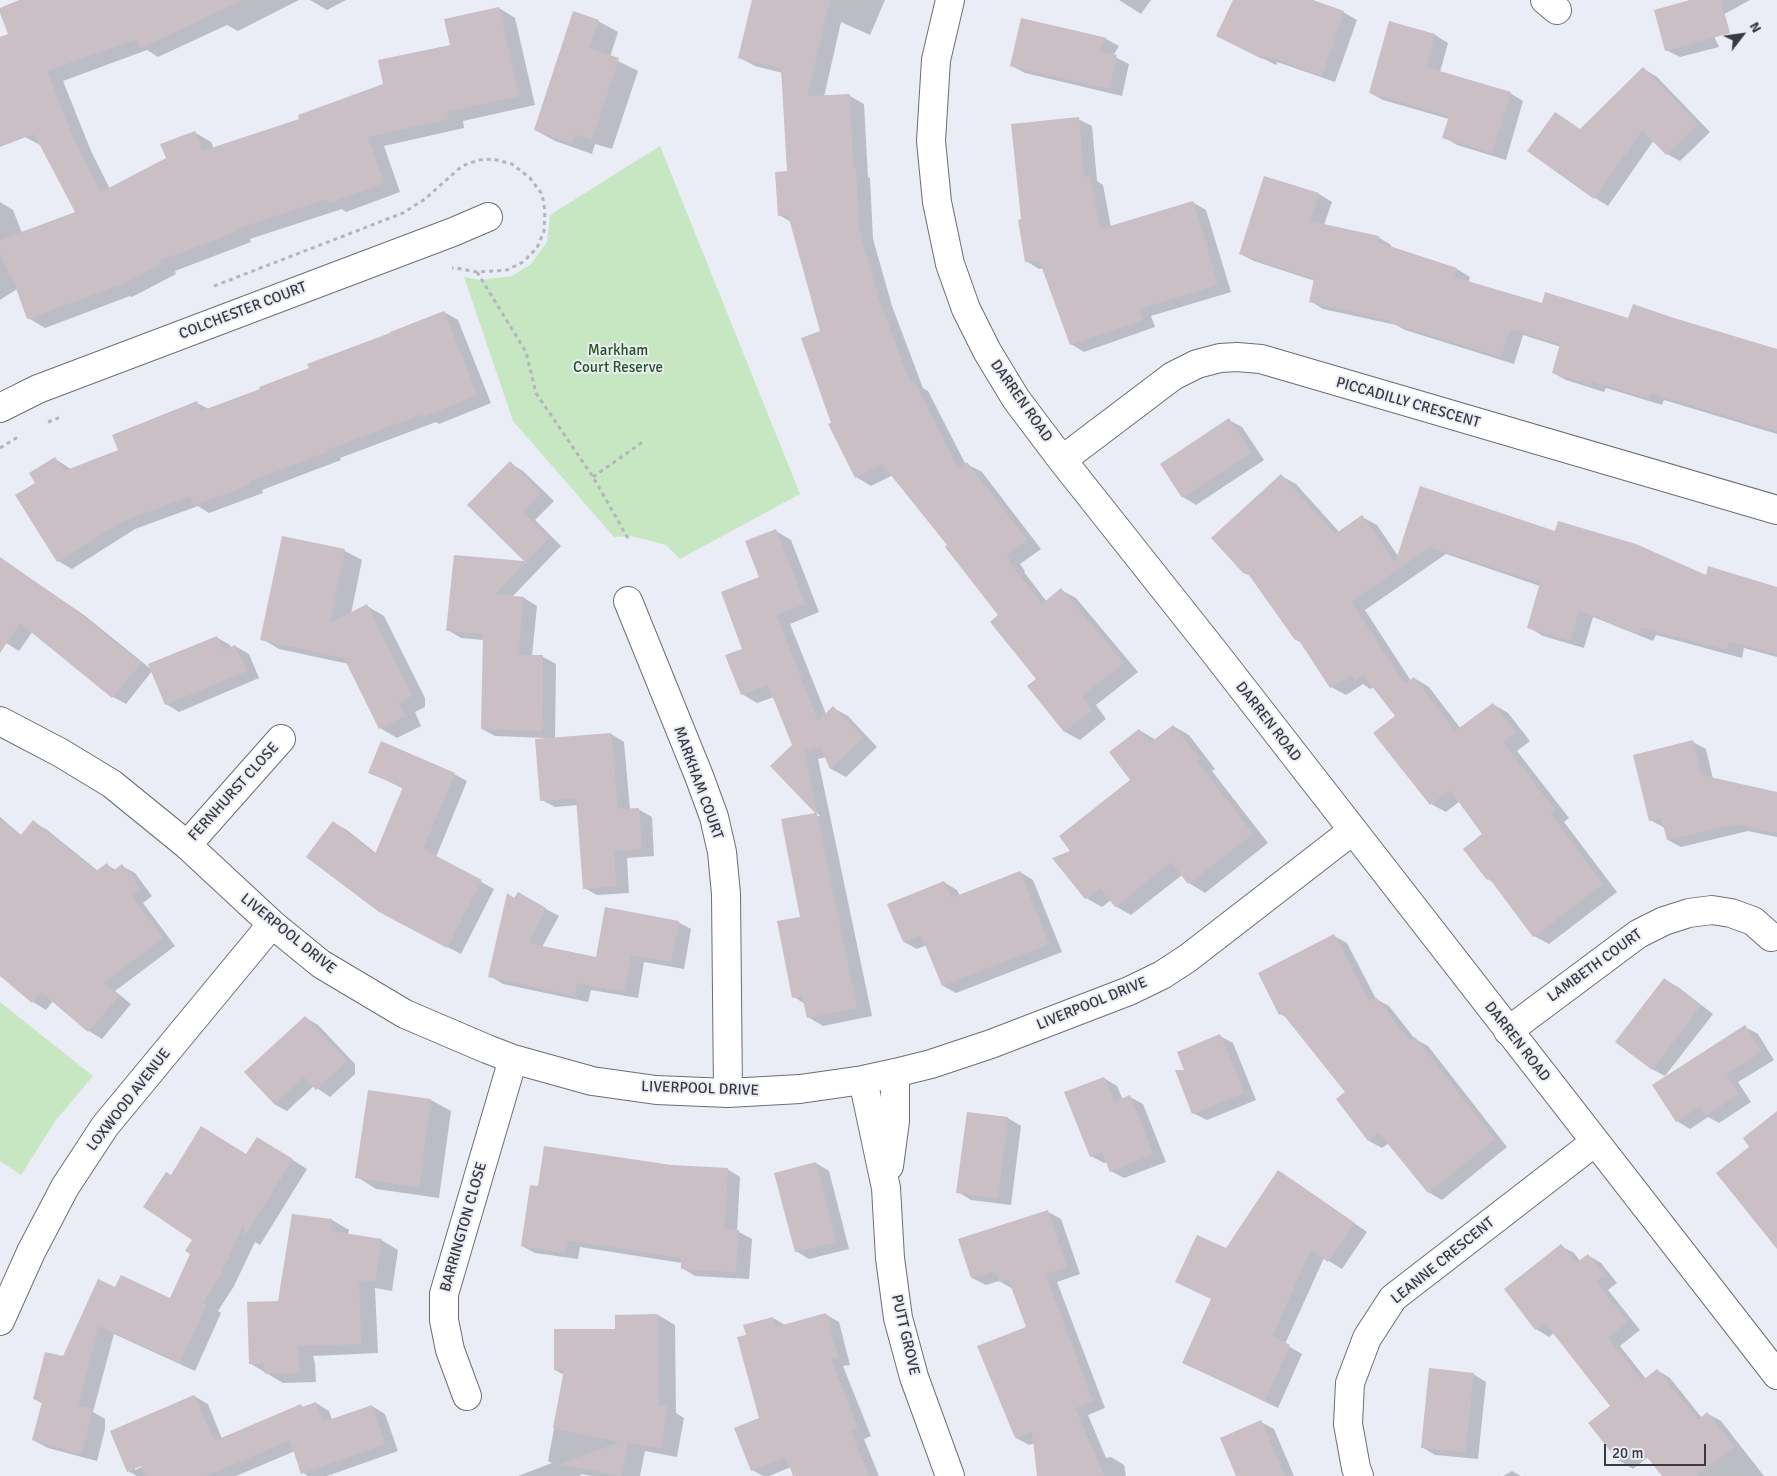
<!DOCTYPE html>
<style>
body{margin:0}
#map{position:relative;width:1777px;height:1476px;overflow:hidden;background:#ebedf6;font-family:Signika,sans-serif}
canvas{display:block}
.north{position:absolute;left:1717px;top:10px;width:50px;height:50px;-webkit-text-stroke:4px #ebedf6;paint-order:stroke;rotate:60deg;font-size:14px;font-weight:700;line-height:20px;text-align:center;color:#3a3b3f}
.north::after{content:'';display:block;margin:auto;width:18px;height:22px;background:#3a3b3f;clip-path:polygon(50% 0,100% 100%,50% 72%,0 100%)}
.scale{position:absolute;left:1604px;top:1444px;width:102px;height:22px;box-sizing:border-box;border:2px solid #3a3b3f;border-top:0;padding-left:6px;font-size:15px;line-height:18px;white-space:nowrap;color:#3a3b3f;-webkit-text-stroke:4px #ebedf6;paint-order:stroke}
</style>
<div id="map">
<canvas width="1777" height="1476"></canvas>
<div class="north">N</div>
<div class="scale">20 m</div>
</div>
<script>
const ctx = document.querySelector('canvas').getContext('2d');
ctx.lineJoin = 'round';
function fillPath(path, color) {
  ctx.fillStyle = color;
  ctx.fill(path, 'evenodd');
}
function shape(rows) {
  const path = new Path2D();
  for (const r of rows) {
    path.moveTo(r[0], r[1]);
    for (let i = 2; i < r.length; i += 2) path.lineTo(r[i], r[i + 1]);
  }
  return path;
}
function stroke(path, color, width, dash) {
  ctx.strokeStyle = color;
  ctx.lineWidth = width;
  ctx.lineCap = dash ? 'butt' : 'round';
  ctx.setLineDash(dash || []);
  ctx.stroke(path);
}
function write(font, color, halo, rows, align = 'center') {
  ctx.font = font + ' Signika,sans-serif';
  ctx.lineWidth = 4;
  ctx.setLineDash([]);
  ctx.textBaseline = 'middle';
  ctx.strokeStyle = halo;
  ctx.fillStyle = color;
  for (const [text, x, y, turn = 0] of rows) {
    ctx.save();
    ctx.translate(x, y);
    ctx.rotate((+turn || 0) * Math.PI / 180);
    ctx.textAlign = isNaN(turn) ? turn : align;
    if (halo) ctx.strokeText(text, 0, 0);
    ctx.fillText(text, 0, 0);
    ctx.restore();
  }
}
fillPath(shape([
 [660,146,800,494,680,559,666,545,631,536,614,537,513,421,464,277,480,280,512,276,531,264,547,242,550,215],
 [0,1002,93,1076,56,1120,21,1175,0,1161]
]), '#c7e6c2');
fillPath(shape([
 [23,0,299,0,238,31,227,25,158,57,147,50,63,81,91,151,110,189,167,158,194,132,211,142,214,149,301,119,385,85,451,46,499,8,515,18,535,105,463,121,464,128,384,146,400,192,346,212,342,209,250,239,251,242,175,271,176,274,132,297,130,296,45,328,28,318,17,289,0,300,0,202,13,210,22,233,77,213,42,146,25,137,0,129,0,38,10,34,0,9],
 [310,0,346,0,327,10],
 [753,0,885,0,870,35,841,22,824,97,850,96,864,104,868,177,870,178,873,239,892,306,923,388,928,391,966,465,967,464,982,472,1041,549,1020,564,1025,571,1024,572,1047,602,1061,590,1076,598,1138,672,1096,705,1106,719,1080,740,1065,732,1029,686,1037,679,1000,616,949,546,893,475,871,486,856,477,833,423,822,332,791,222,779,215,788,172,783,73,755,66,740,58],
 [1119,0,1151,0,1141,14],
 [1234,0,1309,0,1343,12,1357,20,1335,82,1277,62,1276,65,1218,36],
 [1688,0,1750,0,1708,23,1719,47,1680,57,1666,50],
 [598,21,618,32,610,57,638,71,612,149,595,144,592,154,555,141,535,130],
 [1435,35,1448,43,1440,72,1510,93,1523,101,1506,160,1457,145,1444,137,1449,119,1383,100,1370,93],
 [1106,39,1119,46,1113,56,1129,64,1122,96,1025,73,1012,66],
 [1644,69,1657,77,1710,132,1680,161,1667,154,1654,140,1608,206,1595,198,1556,113,1581,130],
 [1078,119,1092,126,1097,181,1103,185,1111,227,1192,202,1206,210,1231,292,1151,316,1155,327,1084,352,1071,344,1044,268,1039,269,1026,261,1022,220],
 [1265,177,1319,194,1332,202,1324,225,1378,237,1391,245,1391,247,1457,269,1470,277,1468,283,1543,304,1777,349,1777,434,1664,400,1662,405,1606,388,1604,392,1566,380,1553,373,1561,347,1523,335,1514,364,1405,330,1396,325,1323,309,1310,301,1315,281,1254,261,1240,254],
 [444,312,458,320,491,403,439,424,436,422,340,458,341,460,262,490,263,493,209,513,198,506,135,529,72,569,58,561,36,483,55,459,71,469,120,451,197,403,209,409,262,389],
 [1229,420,1242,427,1264,460,1196,505,1183,497],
 [510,463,523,471,554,501,535,520,561,546,512,597,524,598,537,606,532,656,543,657,556,664,555,739,611,734,624,742,630,810,638,809,652,817,654,856,627,858,629,893,597,895,584,888,578,805,555,807,542,800,545,738,495,736,482,729,484,640,461,638,448,630,455,556,527,563,469,505],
 [1281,476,1296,484,1340,533,1362,517,1377,525,1398,556,1420,488,1556,533,1707,577,1777,588,1777,657,1744,648,1742,658,1656,635,1653,641,1593,617,1584,648,1543,636,1528,627,1540,586,1446,554,1365,610,1411,681,1414,678,1429,687,1461,729,1493,704,1508,713,1530,741,1517,751,1569,818,1564,822,1617,892,1549,944,1534,936,1494,883,1488,879,1484,834,1460,801,1446,812,1431,804,1397,716,1374,687,1370,689,1363,684,1346,695,1331,687,1302,643,1296,640,1253,577,1244,573],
 [776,531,791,540,819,612,790,624,826,714,833,708,848,716,877,747,846,777,831,769,826,757,818,759,872,1016,823,1026,808,1017,805,1004,794,997,801,918,806,816,820,816,772,766,793,745,774,697,757,703,742,694,744,649,760,578],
 [283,537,345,551,362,560,351,614,367,606,384,616,425,698,425,707,415,712,421,726,397,738,380,728,349,664,279,649,262,639],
 [0,558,84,615,152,670,216,637,230,645,231,648,235,646,249,654,259,678,179,712,166,704,152,671,126,704,113,697,33,631,19,651,0,639],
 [1173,726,1189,735,1215,769,1212,771,1268,843,1205,893,1189,883,1182,875,1131,915,1115,906,1111,900,1102,907,1086,898,1072,851,1132,780,1139,730,1156,740],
 [1693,742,1706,749,1713,779,1777,793,1777,837,1748,831,1681,847,1668,840,1665,828,1650,820],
 [369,772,454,774,467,781,436,857,494,889,461,954,393,919,334,823,347,830,377,854,404,789],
 [0,817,22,836,33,822,46,829,98,871,107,865,116,870,122,866,135,873,152,896,143,903,175,946,115,991,131,1004,102,1039,89,1031,53,1001,46,1010,33,1002,0,934],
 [1020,872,1033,880,1062,952,956,993,943,986,927,945,917,949,904,942,944,882,957,890,960,896],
 [518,894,559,916,542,947,597,959,678,922,691,929,684,969,644,962,638,998,591,990,588,1002,503,984,490,976],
 [1334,936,1347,943,1376,999,1389,1006,1415,1039,1428,1046,1507,1147,1442,1200,1428,1192,1389,1143,1382,1148,1369,1141,1338,1099,1347,1092,1288,1018,1280,1014],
 [1665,980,1678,987,1713,1014,1665,1076,1652,1069],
 [305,1017,318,1025,355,1064,355,1074,330,1097,314,1086,287,1111,274,1104],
 [1745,1027,1758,1034,1774,1060,1738,1082,1751,1102,1719,1123,1708,1117,1690,1129,1677,1121],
 [1220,1036,1233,1043,1256,1100,1207,1120,1193,1113,1186,1071],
 [1104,1078,1117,1086,1123,1100,1130,1097,1143,1104,1166,1162,1124,1178,1111,1171,1107,1162,1104,1163,1091,1156],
 [431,1100,451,1111,439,1198,376,1189,357,1177],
 [968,1113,1008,1118,1021,1126,1011,1205,971,1200,958,1192],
 [272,1147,307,1169,260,1245,255,1242,234,1286,218,1311,221,1313,195,1371,114,1334,93,1412,105,1419,105,1429,97,1461,48,1448,33,1440,43,1404,34,1399,116,1289,170,1300,191,1253,194,1240,171,1177],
 [816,1163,829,1171,849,1249,809,1259,796,1251],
 [671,1166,727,1169,740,1177,737,1231,752,1239,749,1279,695,1276,682,1268,682,1263,580,1247,578,1259,535,1253,522,1246,539,1188],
 [1292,1180,1367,1232,1342,1269,1324,1258,1285,1344,1302,1354,1278,1408,1184,1363,1212,1299,1226,1250],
 [1048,1212,1061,1219,1080,1274,1057,1282,1105,1408,1088,1415,1106,1458,1111,1457,1124,1465,1126,1476,1039,1476,1035,1443,1029,1445,1016,1438,979,1346,1028,1328,1013,1289,999,1281,986,1285,972,1278,960,1240],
 [293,1215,332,1220,349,1230,348,1235,381,1240,398,1250,392,1291,375,1288,378,1353,313,1356,315,1363,316,1382,283,1383,251,1364,280,1302],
 [1561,1246,1574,1253,1580,1261,1588,1255,1601,1263,1617,1283,1608,1290,1640,1330,1620,1346,1646,1379,1657,1370,1670,1378,1702,1418,1708,1414,1721,1421,1764,1476,1663,1476,1648,1457,1633,1469,1620,1461,1590,1423,1611,1406,1554,1333,1549,1337,1536,1329],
 [825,1314,839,1322,850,1365,843,1366,871,1436,864,1439,879,1476,794,1476,791,1467,769,1476,763,1476,752,1470,760,1419,747,1336,773,1318,785,1325],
 [658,1315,675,1325,676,1413,684,1418,677,1457,645,1451,640,1476,592,1476,580,1474,581,1476,518,1476,552,1463,548,1461,564,1375,555,1370,617,1330],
 [1473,1374,1486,1382,1478,1459,1435,1455,1422,1447],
 [194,1396,208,1404,222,1439,301,1406,304,1407,316,1403,329,1411,332,1420,372,1406,385,1414,398,1451,327,1476,308,1476,302,1472,295,1451,236,1476,137,1476,128,1471],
 [147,1464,135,1470,135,1467],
 [1261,1422,1274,1429,1294,1476,1238,1476],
 [1512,1471,1521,1476,1503,1476]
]), '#0003');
fillPath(shape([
 [19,0,243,0,141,48,136,39,47,71,74,140,101,192,166,158,160,144,195,131,202,151,299,119,298,115,383,84,378,60,450,45,444,19,499,7,519,96,447,112,448,119,368,137,384,183,329,203,327,199,234,230,235,232,159,261,161,264,115,288,114,287,27,319,12,277,10,277,0,252,0,240,75,212,34,134,0,147,0,37,8,34,0,13,0,8],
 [752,0,830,0,807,96,850,94,853,168,856,168,859,229,878,296,910,383,914,381,958,469,967,462,1027,540,1006,556,1011,562,1010,563,1042,604,1061,588,1124,663,1082,696,1092,710,1064,732,1027,686,1036,679,990,622,998,615,945,547,947,545,882,464,855,478,828,424,831,423,801,338,820,331,788,215,778,216,775,172,787,171,781,68,738,58],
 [1233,0,1313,0,1344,11,1322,76,1264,55,1262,59,1216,36],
 [1690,0,1721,0,1730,33,1665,51,1654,10],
 [573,11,599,20,589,48,619,58,592,139,575,134,572,143,534,130],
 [1021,18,1107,38,1098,51,1117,55,1109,89,1010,66],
 [1389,21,1435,34,1426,67,1511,92,1492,153,1442,138,1449,116,1369,93],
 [1643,67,1698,124,1666,155,1642,130,1594,199,1527,151,1555,112,1580,129],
 [1079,117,1084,177,1090,176,1100,229,1193,201,1218,285,1139,309,1143,320,1070,345,1039,260,1025,262,1018,220,1021,219,1011,124],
 [1264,176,1319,193,1310,221,1379,236,1377,242,1457,268,1454,277,1542,303,1545,292,1628,318,1633,304,1674,318,1777,349,1777,431,1650,393,1649,399,1592,381,1591,385,1552,373,1560,344,1510,329,1501,357,1390,323,1391,321,1309,302,1314,279,1239,254],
 [444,311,477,395,423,417,422,414,326,450,327,452,248,482,250,485,194,505,190,496,121,522,57,562,15,495,35,483,29,473,55,457,64,471,118,450,112,435,197,401,201,411,260,389,259,387,309,368,307,364,390,333,390,332],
 [1229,418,1251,453,1182,498,1160,464],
 [510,461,541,493,523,512,549,538,495,594,524,597,518,655,543,655,542,731,481,729,483,634,446,631,454,555,524,561,467,505],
 [1281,474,1335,534,1362,515,1395,563,1420,486,1555,531,1558,521,1636,544,1706,575,1708,566,1777,587,1777,654,1729,641,1727,650,1641,627,1638,634,1579,610,1570,641,1527,628,1540,583,1430,547,1351,602,1405,684,1414,677,1455,731,1493,703,1516,732,1503,742,1555,810,1550,813,1603,884,1533,937,1489,878,1487,880,1463,849,1482,834,1450,790,1430,805,1373,733,1395,716,1363,675,1355,681,1351,675,1330,688,1298,639,1295,640,1246,571,1244,574,1211,538],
 [776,529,805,604,776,615,818,721,833,706,863,738,830,769,820,746,804,751,857,1008,807,1018,802,996,792,998,777,921,800,917,781,819,815,813,770,766,792,745,768,685,741,695,725,655,742,649,721,592,759,577,745,541],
 [282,536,345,549,330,623,367,604,412,696,398,703,405,716,379,729,344,658,260,640],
 [0,557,70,606,141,663,112,698,20,623,0,653],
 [217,636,223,650,235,645,247,671,165,705,148,664],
 [1173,725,1200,759,1197,761,1253,834,1188,884,1171,862,1115,907,1100,888,1085,899,1052,858,1070,851,1059,836,1130,780,1109,752,1139,729,1150,743],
 [611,733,618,809,639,808,642,849,614,851,616,886,583,889,576,798,540,801,535,739],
 [1693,740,1701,775,1777,792,1777,833,1734,824,1667,840,1661,818,1649,821,1633,755],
 [381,741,455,773,423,849,482,880,447,948,379,912,306,857,333,821,375,854,403,787,368,773],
 [0,819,20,836,33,820,96,871,107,863,113,871,122,864,140,888,131,895,163,938,103,983,119,996,88,1032,41,992,32,1003,0,976],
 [1020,871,1049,944,942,986,921,935,903,942,887,904,944,881,951,898],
 [518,892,546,908,528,943,596,957,605,907,679,921,671,962,631,955,625,992,577,983,575,996,488,977,507,893,514,898],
 [1334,934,1369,1002,1376,997,1410,1041,1415,1037,1495,1139,1428,1193,1379,1133,1368,1141,1336,1099,1345,1092,1282,1013,1279,1015,1258,973],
 [1664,978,1701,1005,1652,1070,1615,1042],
 [305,1016,347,1061,316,1090,304,1077,274,1104,244,1072],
 [1745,1025,1762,1052,1726,1074,1739,1094,1705,1116,1699,1107,1676,1122,1652,1085],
 [1220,1034,1244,1093,1192,1114,1175,1070,1184,1070,1177,1052],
 [1104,1077,1114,1102,1130,1095,1153,1154,1110,1172,1102,1152,1090,1157,1064,1092],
 [368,1090,431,1099,419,1187,355,1178],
 [1777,1111,1777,1249,1716,1173,1749,1147,1743,1138],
 [967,1112,1008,1117,998,1198,956,1193],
 [201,1126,246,1154,257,1137,293,1159,244,1237,244,1224,219,1278,202,1304,207,1303,180,1363,99,1326,78,1405,93,1409,81,1454,32,1440,42,1402,33,1399,45,1352,63,1356,98,1279,115,1287,121,1275,170,1298,190,1254,185,1251,192,1240,143,1207,166,1172,171,1175],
 [544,1146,671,1165,728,1168,724,1229,739,1230,736,1272,681,1269,681,1258,567,1240,565,1253,521,1246,530,1185,538,1186],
 [816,1162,836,1242,795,1252,774,1173],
 [1278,1170,1355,1223,1328,1262,1311,1250,1272,1336,1290,1345,1265,1401,1182,1363,1211,1299,1175,1282,1197,1235,1226,1248],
 [1048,1210,1067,1267,1045,1274,1093,1401,1075,1408,1104,1476,1037,1476,1032,1432,1015,1438,977,1346,1026,1327,1008,1279,999,1282,995,1271,971,1278,958,1239],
 [292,1214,332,1219,331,1231,382,1239,375,1282,359,1280,361,1344,297,1346,298,1352,300,1373,265,1374,264,1364,249,1364,247,1302,278,1301],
 [1561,1244,1576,1263,1588,1254,1605,1276,1596,1282,1628,1322,1608,1338,1642,1381,1657,1369,1698,1420,1707,1412,1734,1446,1696,1476,1662,1476,1639,1447,1619,1462,1588,1423,1610,1406,1545,1323,1535,1330,1504,1289],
 [826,1313,838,1357,831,1359,858,1429,851,1431,869,1476,793,1476,786,1457,751,1471,734,1428,759,1418,737,1337,746,1335,743,1325,773,1317,775,1327],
 [658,1314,659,1405,668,1407,660,1448,628,1442,621,1476,560,1464,620,1442,553,1428,564,1370,554,1370,554,1329,615,1329,615,1315],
 [1429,1368,1474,1373,1465,1452,1421,1448],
 [194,1395,214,1441,301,1404,302,1407,316,1402,323,1422,372,1405,385,1444,301,1474,290,1440,206,1476,145,1476,141,1466,127,1472,110,1431],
 [1261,1420,1285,1476,1236,1476,1220,1438]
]), '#c9bfc4');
const minor = shape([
 [950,0,936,60,935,76,931,141,937,202,950,264,966,309,987,351,1016,399,1062,460,1212,649,1777,1375],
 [1545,0,1557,10],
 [0,408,38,389,453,232,488,217],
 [1062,460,1173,376,1197,364,1220,358,1237,357,1261,359,1777,510],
 [628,601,699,776,714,817,722,852,726,894,728,1093],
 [0,721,61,753,112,784,187,845,272,924,321,964,405,1014,487,1049,513,1059,592,1081,656,1090,728,1093,800,1089,863,1080,895,1073,931,1064,991,1044,1129,991,1162,975,1188,958,1352,831],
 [187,845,281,739],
 [1508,1031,1638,934,1664,921,1689,913,1712,910,1731,913,1753,921,1771,937],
 [863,1080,886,1188,890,1258,898,1318,914,1377,950,1476],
 [889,1166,895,1121,895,1073],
 [0,1321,31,1252,65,1187,105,1126,272,924],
 [467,1396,450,1350,444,1320,444,1294,513,1059],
 [1359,1476,1356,1468,1348,1424,1350,1383,1367,1338,1393,1298,1595,1142]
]);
stroke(minor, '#6d6e76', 30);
stroke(shape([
 [477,272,526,352,536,393,593,477,629,540],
 [214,286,403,213,425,199,462,166,479,160,493,159,512,164,530,178,542,194,545,211,544,231,537,248,523,262,507,270,477,272,456,268,452,268],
 [48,422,63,416],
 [0,448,18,437],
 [593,477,644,441]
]), '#b3b5bc', 3, [4, 4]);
stroke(minor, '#fff', 28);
write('15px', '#3a3b3f', '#ebedf6', [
 ["COLCHESTER COURT",243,311,-21],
 ["DARREN ROAD",1021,401,55],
 ["PICCADILLY CRESCENT",1408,403,16],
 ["DARREN ROAD",1268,722,52],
 ["MARKHAM COURT",698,783,70],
 ["FERNHURST CLOSE",234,792,-48],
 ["LIVERPOOL DRIVE",288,934,39],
 ["LAMBETH COURT",1595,966,-36],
 ["LIVERPOOL DRIVE",1092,1004,-22],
 ["DARREN ROAD",1517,1042,52],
 ["LIVERPOOL DRIVE",700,1089,2],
 ["LOXWOOD AVENUE",129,1100,-52],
 ["BARRINGTON CLOSE",464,1227,-74],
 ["LEANNE CRESCENT",1443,1261,-39],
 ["PUTT GROVE",905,1335,77]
]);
write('15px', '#24541b', '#ebedf6', [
 ["Markham",618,351],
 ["Court Reserve",618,368]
]);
</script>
